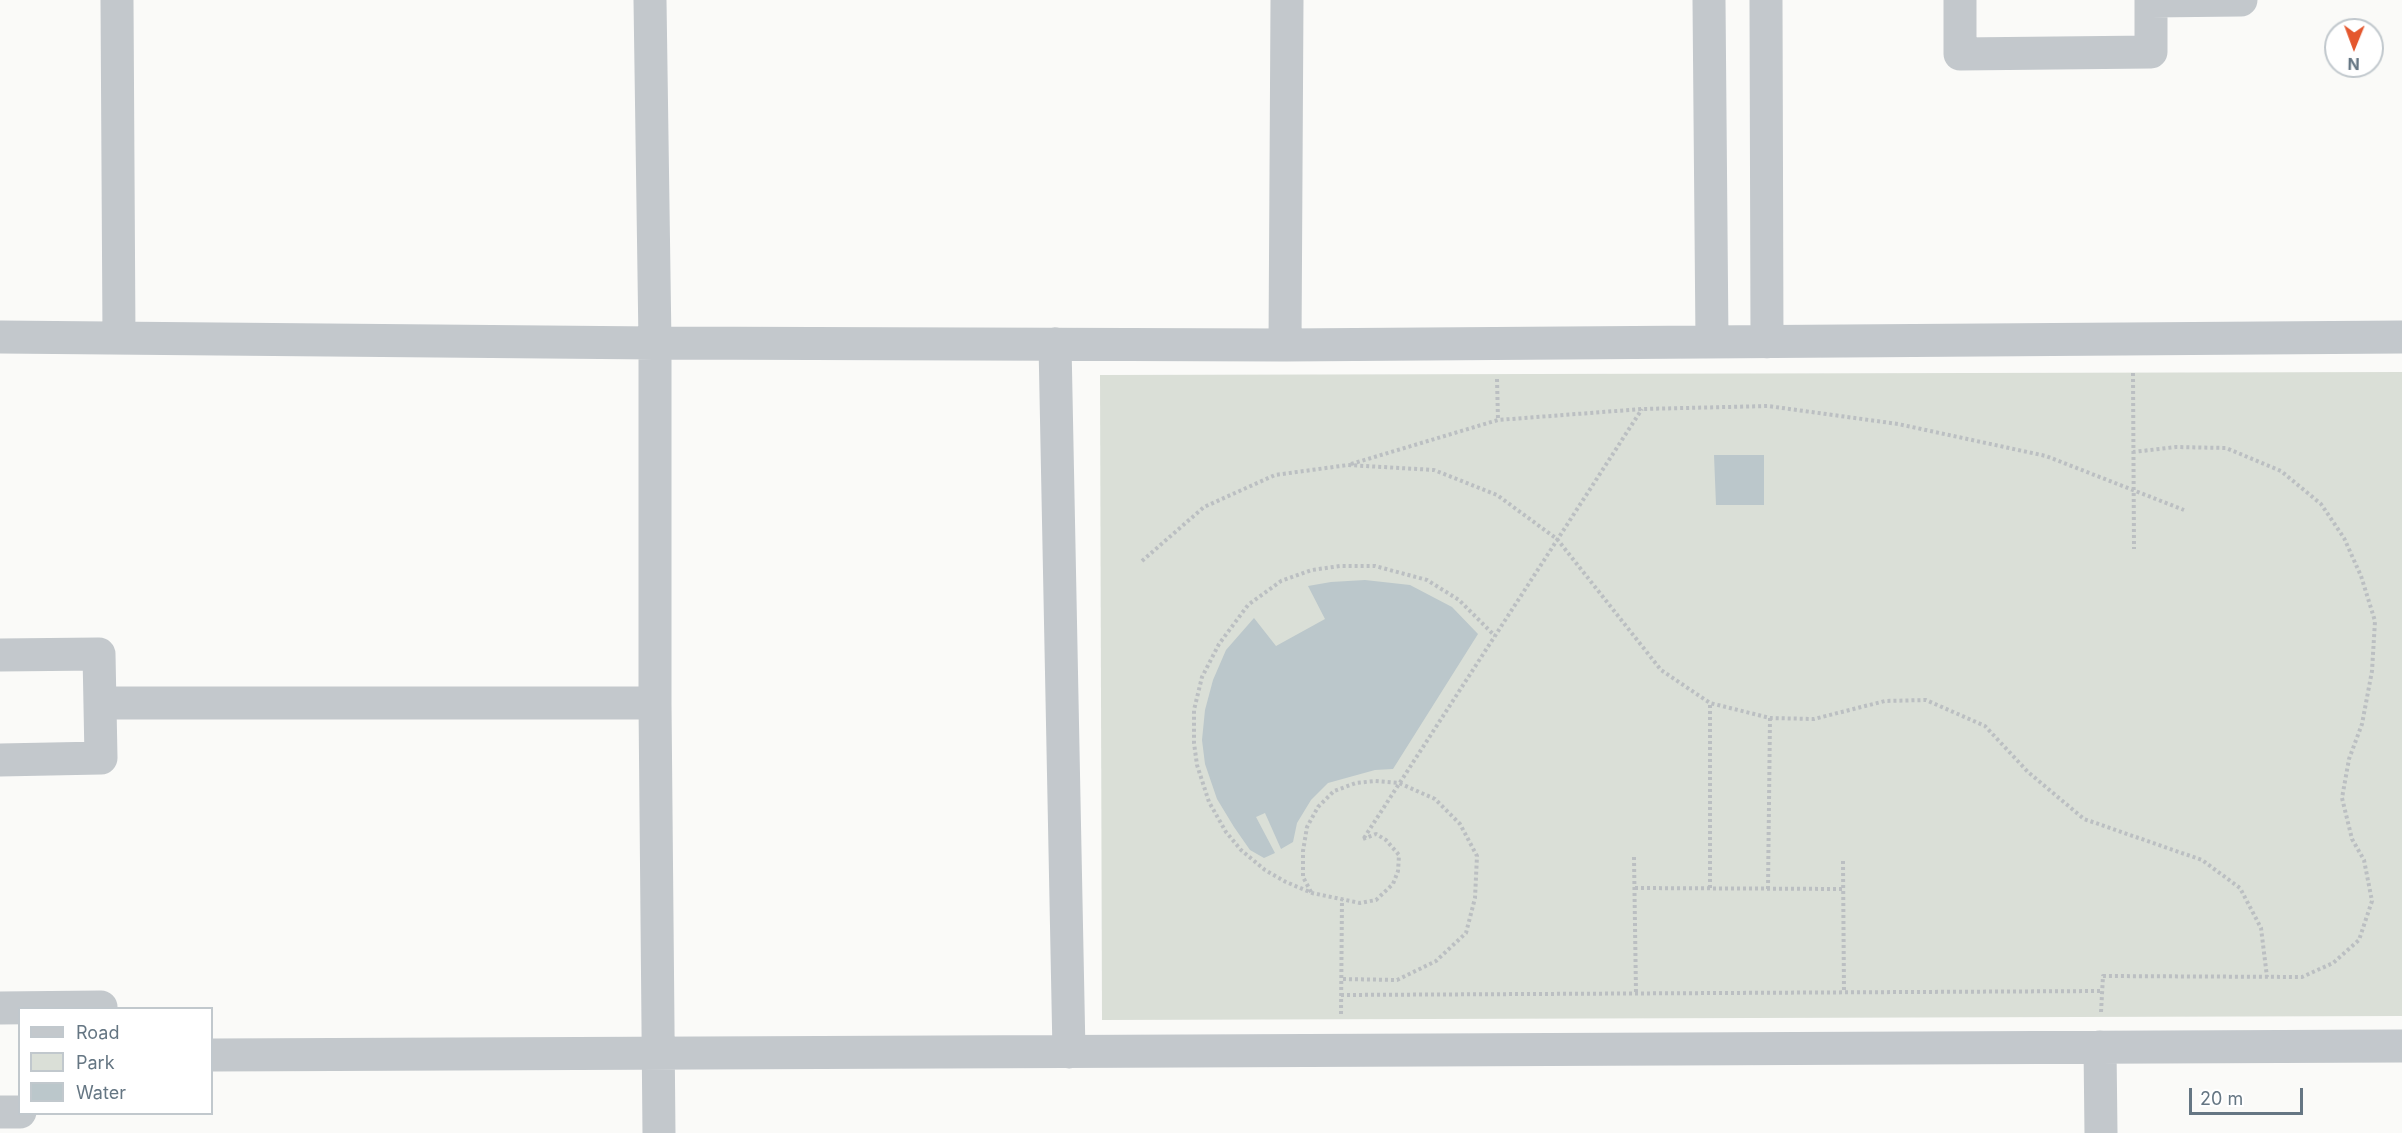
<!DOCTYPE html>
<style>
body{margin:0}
#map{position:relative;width:2402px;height:1133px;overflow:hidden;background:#fafaf8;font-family:Inter,sans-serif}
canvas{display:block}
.legend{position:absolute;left:18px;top:1007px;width:195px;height:108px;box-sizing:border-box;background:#fff;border:2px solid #c1c8cd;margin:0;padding:8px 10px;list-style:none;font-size:18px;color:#657683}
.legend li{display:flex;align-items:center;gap:12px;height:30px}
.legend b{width:30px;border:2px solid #c1c8cd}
.north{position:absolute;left:2324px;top:18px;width:60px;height:60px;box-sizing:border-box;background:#fff;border:2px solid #c1c8cd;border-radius:50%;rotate:181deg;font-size:16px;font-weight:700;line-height:24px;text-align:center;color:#657683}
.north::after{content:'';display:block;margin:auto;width:21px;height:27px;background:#e4572e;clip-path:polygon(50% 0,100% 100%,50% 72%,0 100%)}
.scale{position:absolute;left:2189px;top:1088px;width:114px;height:27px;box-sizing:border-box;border:3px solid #657683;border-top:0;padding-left:8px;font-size:18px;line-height:21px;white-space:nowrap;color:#657683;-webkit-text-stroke:4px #fff;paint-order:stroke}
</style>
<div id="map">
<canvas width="2402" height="1133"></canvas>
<ul class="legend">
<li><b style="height:8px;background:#c3c8cc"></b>Road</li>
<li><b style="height:16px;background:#dadfd7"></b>Park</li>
<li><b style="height:16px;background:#bbc7cb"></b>Water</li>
</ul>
<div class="north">N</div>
<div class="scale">20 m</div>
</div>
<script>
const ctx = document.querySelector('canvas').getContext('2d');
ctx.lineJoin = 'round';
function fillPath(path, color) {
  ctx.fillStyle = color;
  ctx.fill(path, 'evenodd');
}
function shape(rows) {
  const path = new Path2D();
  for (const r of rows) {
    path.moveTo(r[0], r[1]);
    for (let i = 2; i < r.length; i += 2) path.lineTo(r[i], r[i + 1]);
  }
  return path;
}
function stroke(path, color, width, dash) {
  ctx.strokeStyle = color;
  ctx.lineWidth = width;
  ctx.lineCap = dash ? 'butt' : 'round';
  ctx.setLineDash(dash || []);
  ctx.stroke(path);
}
fillPath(shape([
 [2402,372,2402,1016,1102,1020,1100,375]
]), '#dadfd7');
fillPath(shape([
 [1714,455,1764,455,1764,505,1716,505],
 [1365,580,1410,585,1452,607,1478,634,1393,769,1375,770,1328,783,1311,800,1297,823,1293,842,1281,849,1265,813,1256,817,1275,853,1264,858,1250,850,1234,827,1217,799,1205,764,1202,740,1205,710,1213,680,1226,650,1254,618,1276,646,1325,619,1308,586,1331,582]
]), '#bbc7cb');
stroke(shape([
 [2133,373,2134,549],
 [1497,379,1498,420],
 [1351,464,1498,420,1642,409,1768,406,1898,424,2046,456,2184,510],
 [1142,561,1204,507,1275,475,1348,465,1434,470,1497,495,1557,539,1661,670,1710,703,1770,718,1814,719,1885,701,1926,700,1985,726,2028,772,2084,819,2202,860,2240,888,2261,928,2267,977],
 [1364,838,1642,409],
 [1363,839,1376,834,1386,840,1399,855,1398,871,1393,884,1376,900,1360,903,1312,893,1286,882,1265,870,1241,850,1226,832,1209,802,1197,765,1194,743,1194,710,1202,677,1219,644,1248,605,1281,581,1312,570,1340,566,1375,566,1427,580,1459,600,1495,636],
 [1634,857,1636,993],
 [1843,861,1844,993],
 [1635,888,1843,889],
 [1710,888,1710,703],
 [1768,889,1770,718],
 [1311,892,1303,877,1303,851,1307,827,1318,807,1334,791,1356,783,1375,781,1399,783,1435,799,1460,824,1477,856,1475,898,1466,933,1436,961,1397,980,1341,979],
 [1341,995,2103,991],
 [2101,1012,2103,976,2302,977,2333,963,2359,940,2372,901,2364,860,2352,839,2342,798,2349,759,2362,724,2372,671,2375,621,2361,576,2344,538,2321,504,2281,471,2226,448,2176,447,2133,452],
 [1341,1014,1342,899]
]), '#bbbfc2', 4, [3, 3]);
stroke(shape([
 [117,0,119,337],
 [650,0,655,343,655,703,659,1133],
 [1709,0,1712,342],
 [1766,0,1767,342],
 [1960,0,1960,54,2151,52,2151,0],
 [2151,1,2241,0],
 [0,337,655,343,1285,345,2402,337],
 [1055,344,1069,1052],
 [1285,345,1287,0],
 [0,655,99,654,101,758,0,760],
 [100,703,655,703],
 [0,1008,101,1007,101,1008],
 [2100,1047,2101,1133],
 [212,1055,2402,1046],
 [0,1112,20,1112]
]), '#c3c8cc', 33);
</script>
